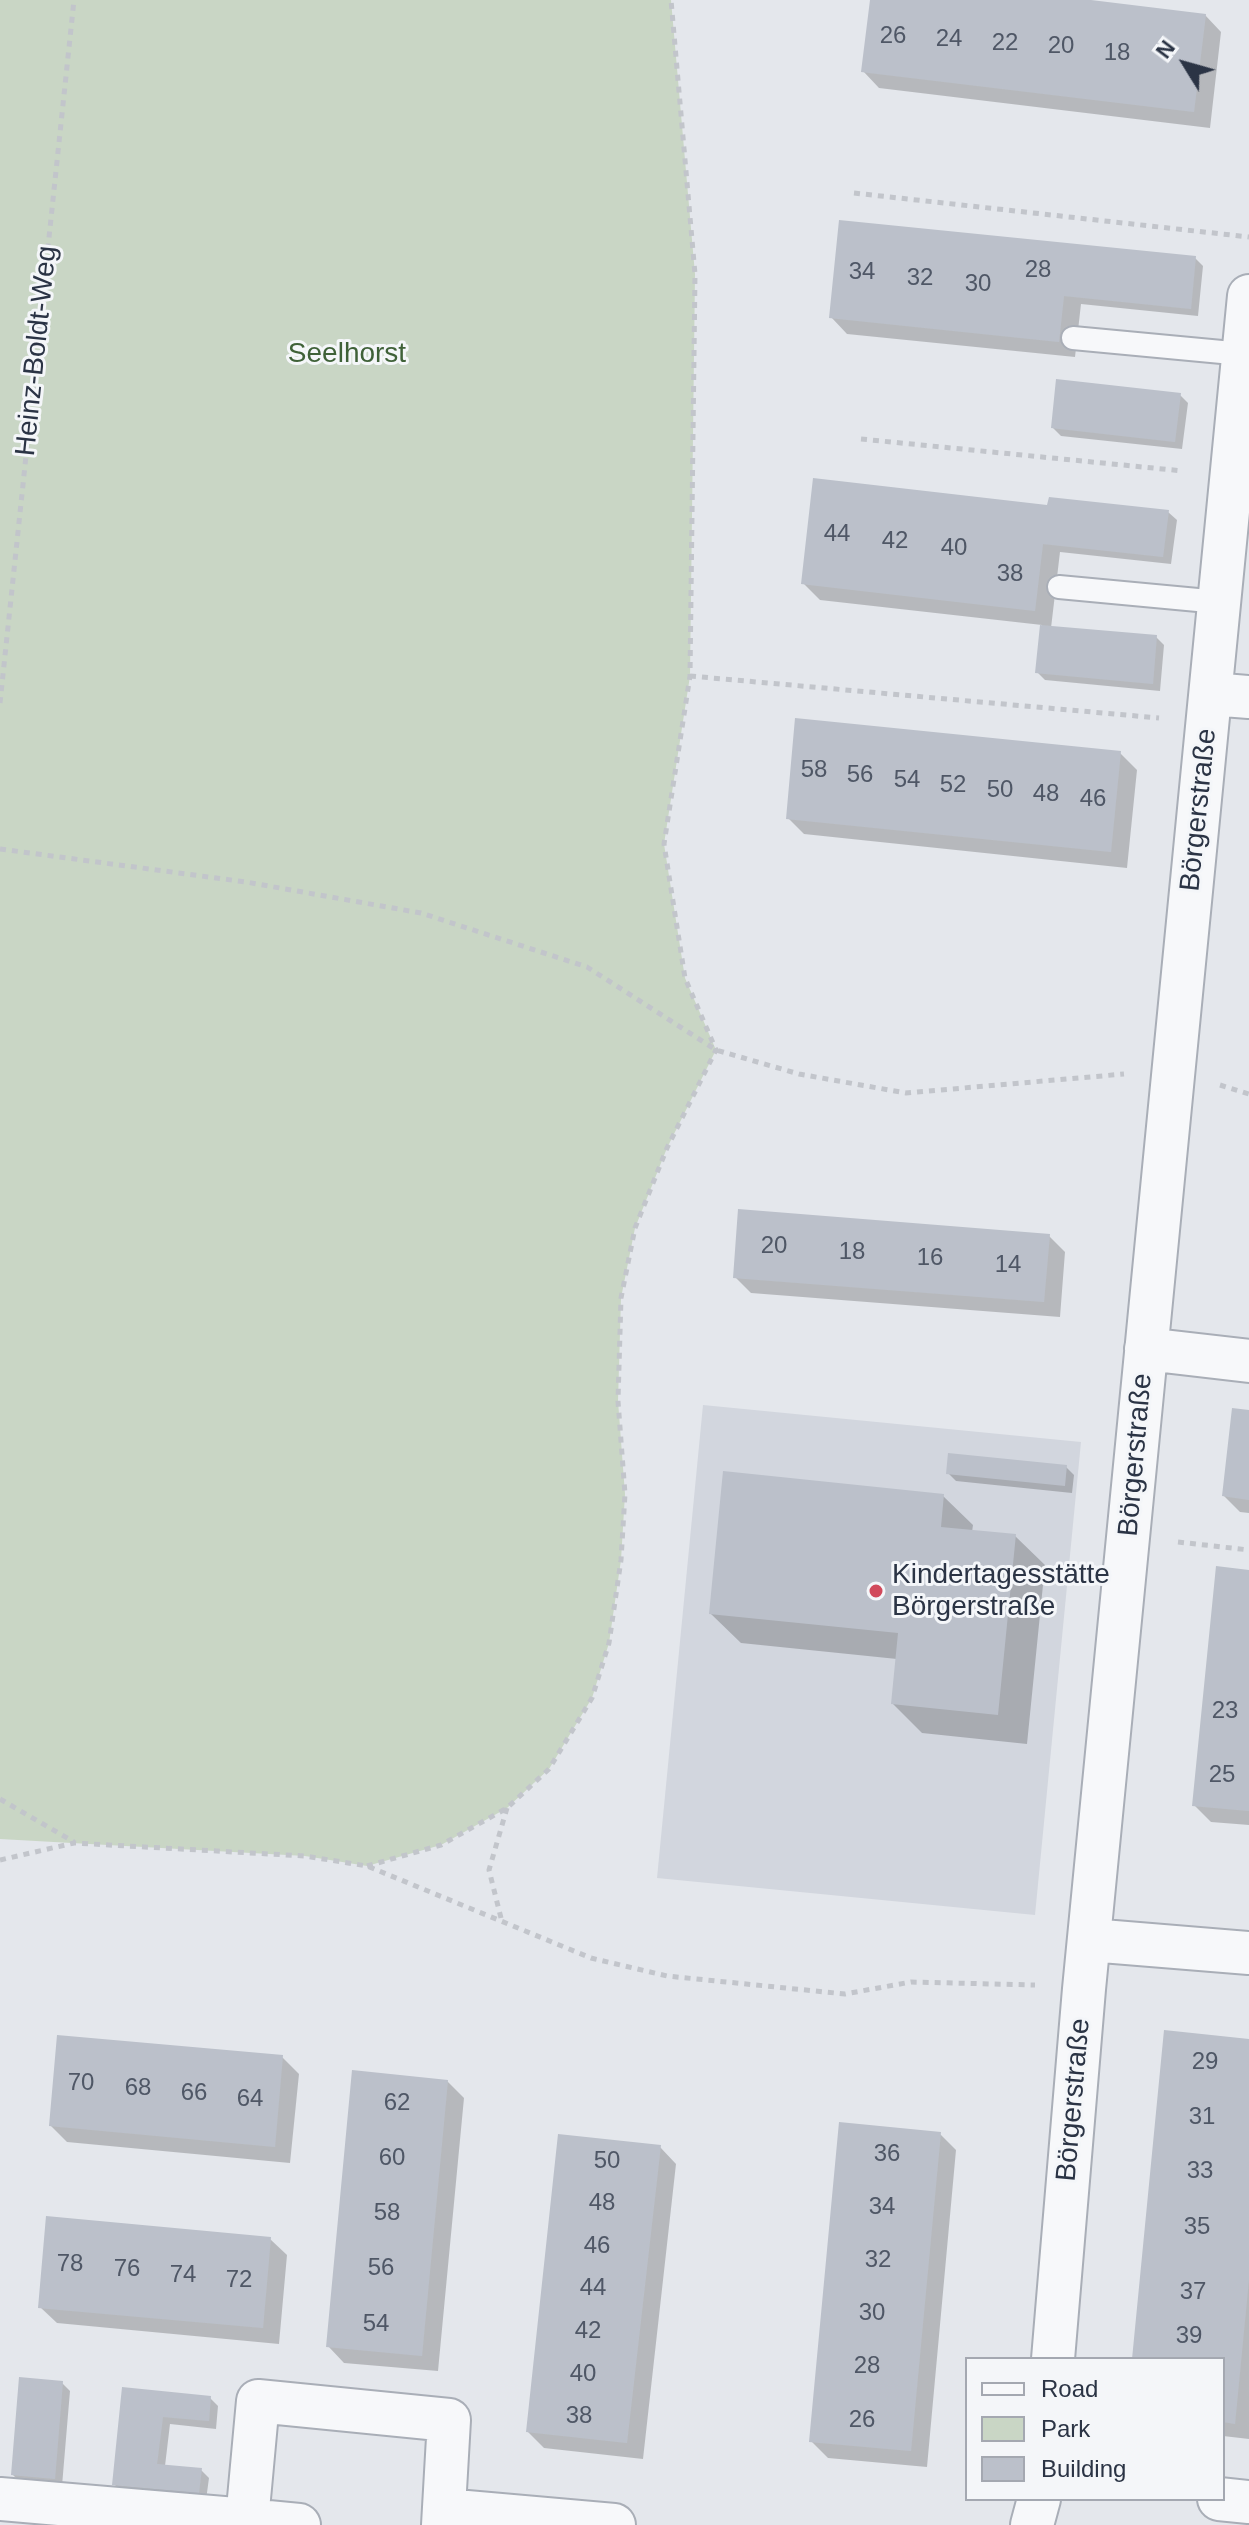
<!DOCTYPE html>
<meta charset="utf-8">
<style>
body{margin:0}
#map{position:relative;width:1249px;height:2525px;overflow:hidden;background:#e4e7ec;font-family:Arial,sans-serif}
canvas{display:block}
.legend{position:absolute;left:965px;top:2357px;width:260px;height:144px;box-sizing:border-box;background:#f4f6f9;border:2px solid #a4a8b1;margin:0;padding:10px 14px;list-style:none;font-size:24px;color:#2b3445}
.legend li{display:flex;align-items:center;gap:16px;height:40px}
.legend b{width:40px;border:2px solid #a4a8b1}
.north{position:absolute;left:1145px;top:24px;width:80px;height:80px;-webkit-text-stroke:6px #f4f6f9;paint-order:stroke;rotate:307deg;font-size:22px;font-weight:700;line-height:32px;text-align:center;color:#2b3445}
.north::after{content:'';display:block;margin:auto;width:28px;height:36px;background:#2b3445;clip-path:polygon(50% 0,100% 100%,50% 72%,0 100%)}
</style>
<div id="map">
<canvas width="1249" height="2525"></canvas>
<ul class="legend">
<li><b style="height:10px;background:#f7f8fa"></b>Road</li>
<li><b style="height:22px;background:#c9d6c5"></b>Park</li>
<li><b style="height:22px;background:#bbc0ca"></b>Building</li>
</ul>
<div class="north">N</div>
</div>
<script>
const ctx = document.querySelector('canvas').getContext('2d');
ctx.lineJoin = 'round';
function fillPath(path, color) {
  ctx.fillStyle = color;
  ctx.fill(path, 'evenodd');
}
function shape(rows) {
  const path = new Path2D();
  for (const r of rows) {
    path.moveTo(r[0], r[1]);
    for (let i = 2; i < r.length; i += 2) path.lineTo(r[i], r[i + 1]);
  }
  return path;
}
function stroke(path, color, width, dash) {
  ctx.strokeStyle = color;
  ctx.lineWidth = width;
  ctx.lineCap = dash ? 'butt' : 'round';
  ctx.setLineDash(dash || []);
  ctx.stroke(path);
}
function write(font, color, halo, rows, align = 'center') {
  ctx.font = font + ' Arial,sans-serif';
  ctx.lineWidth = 6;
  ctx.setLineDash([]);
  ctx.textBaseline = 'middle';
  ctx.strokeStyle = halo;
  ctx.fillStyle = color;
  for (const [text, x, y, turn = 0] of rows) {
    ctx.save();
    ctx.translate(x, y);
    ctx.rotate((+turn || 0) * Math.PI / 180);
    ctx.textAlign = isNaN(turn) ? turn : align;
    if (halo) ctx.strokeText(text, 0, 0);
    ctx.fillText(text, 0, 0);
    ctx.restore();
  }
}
fillPath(shape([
 [703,1405,1081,1442,1035,1915,657,1878]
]), '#d2d6de');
fillPath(shape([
 [0,0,671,0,695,274,690,676,664,844,685,978,716,1050,667,1148,635,1228,621,1298,618,1401,625,1494,621,1560,609,1643,592,1698,549,1769,507,1808,441,1845,367,1866,305,1856,0,1839]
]), '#c9d6c5');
fillPath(shape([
 [872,0,1077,0,1205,15,1221,32,1210,128,879,88,863,71],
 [1195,258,1203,266,1198,316,1081,304,1075,357,847,334,831,317],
 [1180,395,1188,403,1182,449,1061,436,1053,428],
 [1046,507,1168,512,1177,520,1171,564,1060,552,1051,628,1156,637,1164,645,1160,691,1045,680,1037,672,1042,625,820,600,803,583],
 [1120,753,1137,770,1127,868,804,834,788,818],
 [1049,1236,1065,1252,1060,1317,751,1293,735,1277],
 [1249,1412,1249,1513,1240,1512,1224,1496],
 [1066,1467,1074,1475,1072,1493,956,1481,948,1473],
 [943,1496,973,1525,972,1532,1015,1536,1045,1565,1027,1744,922,1733,893,1704,897,1659,741,1643,711,1614],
 [1249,1572,1249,1825,1211,1822,1194,1805],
 [1249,2041,1249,2439,1223,2436,1223,2359,1134,2359],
 [282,2057,299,2074,290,2163,67,2142,51,2126],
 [447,2081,464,2098,438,2371,344,2363,328,2346],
 [940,2134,956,2150,927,2467,828,2458,811,2441],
 [660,2147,676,2164,643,2459,544,2448,528,2432],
 [270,2239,287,2255,279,2344,57,2323,40,2307],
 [62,2383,70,2391,62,2486,21,2483,13,2475],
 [124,2389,210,2398,218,2406,216,2429,170,2424,165,2466,201,2470,209,2478,206,2500,122,2492,114,2484]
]), '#0003');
fillPath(shape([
 [870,0,1091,0,1206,14,1194,112,861,72],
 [839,220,1196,256,1191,309,1064,296,1059,342,829,318],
 [1056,379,1181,393,1175,442,1051,428],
 [813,478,1047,505,1049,497,1169,510,1163,557,1043,544,1035,611,801,584],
 [1040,625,1157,635,1153,684,1035,673],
 [795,718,1121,751,1111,852,786,819],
 [738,1209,1050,1234,1044,1302,733,1278],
 [1232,1408,1249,1410,1249,1500,1222,1496],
 [948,1453,1067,1465,1065,1486,946,1474],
 [723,1471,944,1494,941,1527,1016,1534,998,1715,891,1704,898,1633,709,1614],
 [1216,1566,1249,1570,1249,1811,1192,1806],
 [1164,2030,1249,2039,1249,2279,1235,2424,1223,2422,1223,2359,1132,2359],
 [57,2035,283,2055,275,2147,49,2126],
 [352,2070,448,2080,422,2356,326,2347],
 [839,2122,941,2132,911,2451,809,2442],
 [558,2134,661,2145,627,2443,526,2432],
 [46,2216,271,2237,263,2328,38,2308],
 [19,2377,63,2381,55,2479,11,2475],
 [122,2387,211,2396,209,2421,163,2417,157,2464,202,2468,199,2493,112,2485]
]), '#bbc0ca');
const lane = shape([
 [1073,338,1243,354],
 [1059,587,1219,602]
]);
const street = shape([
 [1211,694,1249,697],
 [1146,1349,1249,1361],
 [1090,1940,1249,1953],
 [1053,2359,1084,1989,1249,296],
 [0,2499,247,2520],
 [1219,2499,1249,2502],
 [444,2510,614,2525],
 [299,2525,247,2520,258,2401,449,2420,443,2525],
 [1032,2525,1039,2499]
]);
stroke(lane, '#a9aeb7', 26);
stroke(street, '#a9aeb7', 46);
stroke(shape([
 [854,193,1249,237],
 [861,439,1183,471],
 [690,676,1159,718],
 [0,703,74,0],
 [0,849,246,882,421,913,587,967,716,1050,799,1074,906,1093,1124,1074],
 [1220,1085,1249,1094],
 [1178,1542,1249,1550],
 [0,1799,74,1842],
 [0,1860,74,1843,305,1856,367,1866,591,1958,667,1976,845,1994,911,1982,1035,1985],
 [367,1866,441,1845,507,1808,549,1769,592,1698,609,1643,621,1560,625,1494,618,1401,621,1298,635,1228,667,1148,716,1050,685,978,664,844,690,676,695,274,671,0],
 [501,1918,489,1870,507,1808]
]), '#c2c5cb', 5, [6, 6]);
stroke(lane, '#f7f8fa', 22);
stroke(street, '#f7f8fa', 42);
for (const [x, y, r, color] of [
 [876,1591,8,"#d1495b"]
]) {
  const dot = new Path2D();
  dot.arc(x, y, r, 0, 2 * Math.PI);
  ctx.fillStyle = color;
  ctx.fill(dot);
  stroke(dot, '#f4f6f9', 3);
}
write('24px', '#4f5766', null, [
 ["26",893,36],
 ["24",949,39],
 ["22",1005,43],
 ["20",1061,46],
 ["18",1117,53],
 ["28",1038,270],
 ["34",862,272],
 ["32",920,278],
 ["30",978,284],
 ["44",837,534],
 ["42",895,541],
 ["40",954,548],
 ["38",1010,574],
 ["58",814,770],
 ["56",860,775],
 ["54",907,780],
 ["52",953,785],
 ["50",1000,790],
 ["48",1046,794],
 ["46",1093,799],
 ["20",774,1246],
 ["18",852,1252],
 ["16",930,1258],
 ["14",1008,1265],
 ["23",1225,1711],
 ["25",1222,1775],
 ["29",1205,2062],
 ["70",81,2083],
 ["68",138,2088],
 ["66",194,2093],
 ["64",250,2099],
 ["62",397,2103],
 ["31",1202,2117],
 ["36",887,2154],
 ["60",392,2158],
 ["50",607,2161],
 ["33",1200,2171],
 ["48",602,2203],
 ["34",882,2207],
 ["58",387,2213],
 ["35",1197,2227],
 ["46",597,2246],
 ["32",878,2260],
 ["78",70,2264],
 ["56",381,2268],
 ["76",127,2269],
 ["74",183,2275],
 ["72",239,2280],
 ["44",593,2288],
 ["37",1193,2292],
 ["30",872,2313],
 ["54",376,2324],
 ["42",588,2331],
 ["39",1189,2336],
 ["28",867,2366],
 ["40",583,2374],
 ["38",579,2416],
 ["26",862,2420]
]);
write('28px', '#2b3445', '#f4f6f9', [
 ["Heinz-Boldt-Weg",37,351,-84],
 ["Börgerstraße",1199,810,-84],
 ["Börgerstraße",1136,1455,-85],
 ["Börgerstraße",1074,2100,-85]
]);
write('28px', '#3f6138', '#f4f6f9', [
 ["Seelhorst",347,354]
]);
write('28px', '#2b3445', '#f4f6f9', [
 ["Kindertagesstätte",892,1575],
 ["Börgerstraße",892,1607]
], 'left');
</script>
